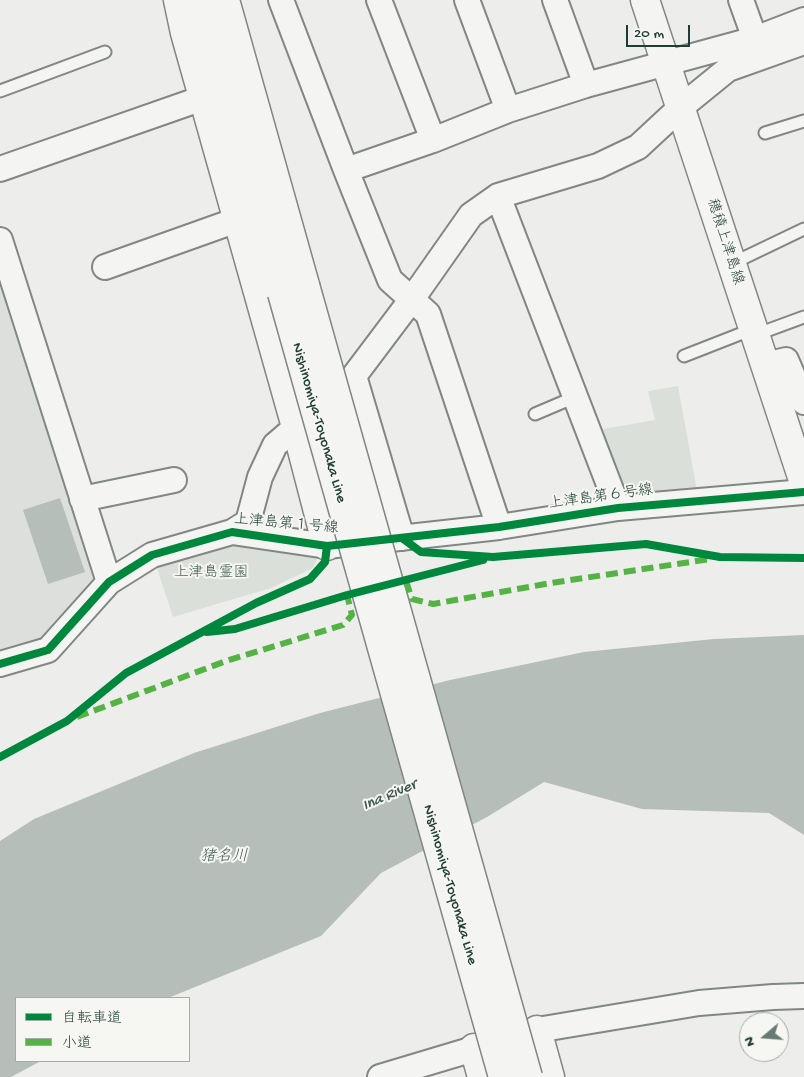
<!DOCTYPE html>
<meta charset="utf-8">
<style>
body{margin:0}
#map{position:relative;width:804px;height:1077px;overflow:hidden;background:#edeeeb;font-family:"Gochi Hand","Klee One",sans-serif}
canvas{display:block}
.legend{position:absolute;left:15px;top:997px;width:175px;height:65px;box-sizing:border-box;background:#f6f6f2;border:1px solid #a0aca6;margin:0;padding:6px 9px;list-style:none;font-size:15px;color:#1f3d34}
.legend li{display:flex;align-items:center;gap:10px;height:25px}
.legend b{width:25px;border:1px solid #a0aca6}
.north{position:absolute;left:739px;top:1012px;width:50px;height:50px;box-sizing:border-box;background:#f6f6f2;border:1px solid #a0aca6;border-radius:50%;rotate:252deg;font-size:14px;font-weight:700;line-height:20px;text-align:center;color:#1f3d34}
.north::after{content:'';display:block;margin:auto;width:18px;height:22px;background:#677b74;clip-path:polygon(50% 0,100% 100%,50% 72%,0 100%)}
.scale{position:absolute;left:626px;top:25px;width:64px;height:22px;box-sizing:border-box;border:2px solid #1f3d34;border-top:0;padding-left:6px;font-size:15px;line-height:18px;white-space:nowrap;color:#1f3d34;-webkit-text-stroke:4px #f6f6f2;paint-order:stroke}
</style>
<div id="map">
<canvas width="804" height="1077"></canvas>
<ul class="legend">
<li><b style="height:6px;background:#00873e"></b>自転車道</li>
<li><b style="height:6px;background:#55b346"></b>小道</li>
</ul>
<div class="north">N</div>
<div class="scale">20 m</div>
</div>
<script>
const ctx = document.querySelector('canvas').getContext('2d');
ctx.lineJoin = 'round';
function fillPath(path, color) {
  ctx.fillStyle = color;
  ctx.fill(path, 'evenodd');
}
function shape(rows) {
  const path = new Path2D();
  for (const r of rows) {
    path.moveTo(r[0], r[1]);
    for (let i = 2; i < r.length; i += 2) path.lineTo(r[i], r[i + 1]);
  }
  return path;
}
function stroke(path, color, width, dash) {
  ctx.strokeStyle = color;
  ctx.lineWidth = width;
  ctx.lineCap = dash ? 'butt' : 'round';
  ctx.setLineDash(dash || []);
  ctx.stroke(path);
}
function write(font, color, halo, rows, align = 'center') {
  ctx.font = font + ' "Gochi Hand","Klee One",sans-serif';
  ctx.lineWidth = 4;
  ctx.setLineDash([]);
  ctx.textBaseline = 'middle';
  ctx.strokeStyle = halo;
  ctx.fillStyle = color;
  for (const [text, x, y, turn = 0] of rows) {
    ctx.save();
    ctx.translate(x, y);
    ctx.rotate((+turn || 0) * Math.PI / 180);
    ctx.textAlign = isNaN(turn) ? turn : align;
    if (halo) ctx.strokeText(text, 0, 0);
    ctx.fillText(text, 0, 0);
    ctx.restore();
  }
}
fillPath(shape([
 [0,282,100,570,43,644,0,656]
]), '#dcdfdb');
fillPath(shape([
 [678,386,697,491,629,497,621,491,598,430,655,420,648,391],
 [232,540,319,554,313,568,271,588,173,617,155,562]
]), '#dadfda');
fillPath(shape([
 [60,498,85,572,48,584,23,510],
 [804,635,804,835,769,813,642,809,544,782,487,817,381,873,321,936,168,998,16,998,16,1061,41,1061,11,1077,0,1077,0,841,34,819,194,753,320,713,450,680,584,652,714,639]
]), '#b6beb9');
const lane = shape([
 [0,91,105,52],
 [765,133,804,121],
 [731,264,804,229],
 [755,335,804,317],
 [684,356,753,329],
 [535,414,575,397]
]);
const street = shape([
 [281,0,346,170,390,280,428,314,499,527],
 [379,0,433,140],
 [467,0,508,110],
 [555,0,586,85],
 [741,0,755,39],
 [0,169,203,98],
 [346,170,433,140,508,110,586,85,755,39,804,20],
 [498,196,618,508],
 [0,240,109,582],
 [105,267,237,220],
 [765,365,786,360,804,402],
 [82,499,174,480],
 [232,532,248,522,260,477,275,445,296,427],
 [402,538,354,376,412,299,471,215,498,196,598,166,638,147,680,108,728,69,804,42],
 [0,664,48,650,109,582,152,555,232,532,327,546,499,527,618,508,804,492],
 [380,1077,537,1030,699,1003,773,997,804,996]
]);
const secondary = shape([
 [178,0,185,33,296,427,327,546],
 [199,0,282,293],
 [225,0,305,285],
 [645,0,804,483],
 [537,1030,550,1077],
 [474,1048,482,1077]
]);
stroke(lane, '#818784', 15);
stroke(street, '#818784', 28);
stroke(secondary, '#818784', 31);
stroke(lane, '#f4f4f2', 11);
stroke(street, '#f4f4f2', 24);
stroke(secondary, '#f4f4f2', 28);
const secondaryBridge = shape([
 [305,285,528,1077],
 [282,293,503,1077]
]);
stroke(secondaryBridge, '#818784', 31, []);
stroke(secondaryBridge, '#f4f4f2', 28);
stroke(shape([
 [406,581,412,599,433,604,551,583,710,559],
 [77,717,226,661,343,625,352,615,347,595]
]), '#55b346', 6, [12, 6]);
stroke(shape([
 [402,538,421,552,493,557,646,544,720,557,804,558],
 [207,632,235,629,347,595,483,560],
 [0,664,48,650,109,582,152,555,232,532,327,546,499,527,618,508,804,492],
 [0,757,67,721,126,673,256,603,310,579,325,562,327,546]
]), '#00873e', 8);
write('15px', '#1f3d34', '#f6f6f2', [
 ["穂積上津島線",724,242,72],
 ["Nishinomiya-Toyonaka Line",318,423,74],
 ["上津島第６号線",601,498,-8],
 ["上津島第１号線",286,525,5],
 ["Nishinomiya-Toyonaka Line",449,885,74]
]);
write('15px', '#415b52', '#f6f6f2', [
 ["上津島霊園",211,574]
]);
write('italic 16px', '#3f5850', '#f6f6f2', [
 ["Ina River",390,796,-23],
 ["猪名川",224,858]
]);
</script>
